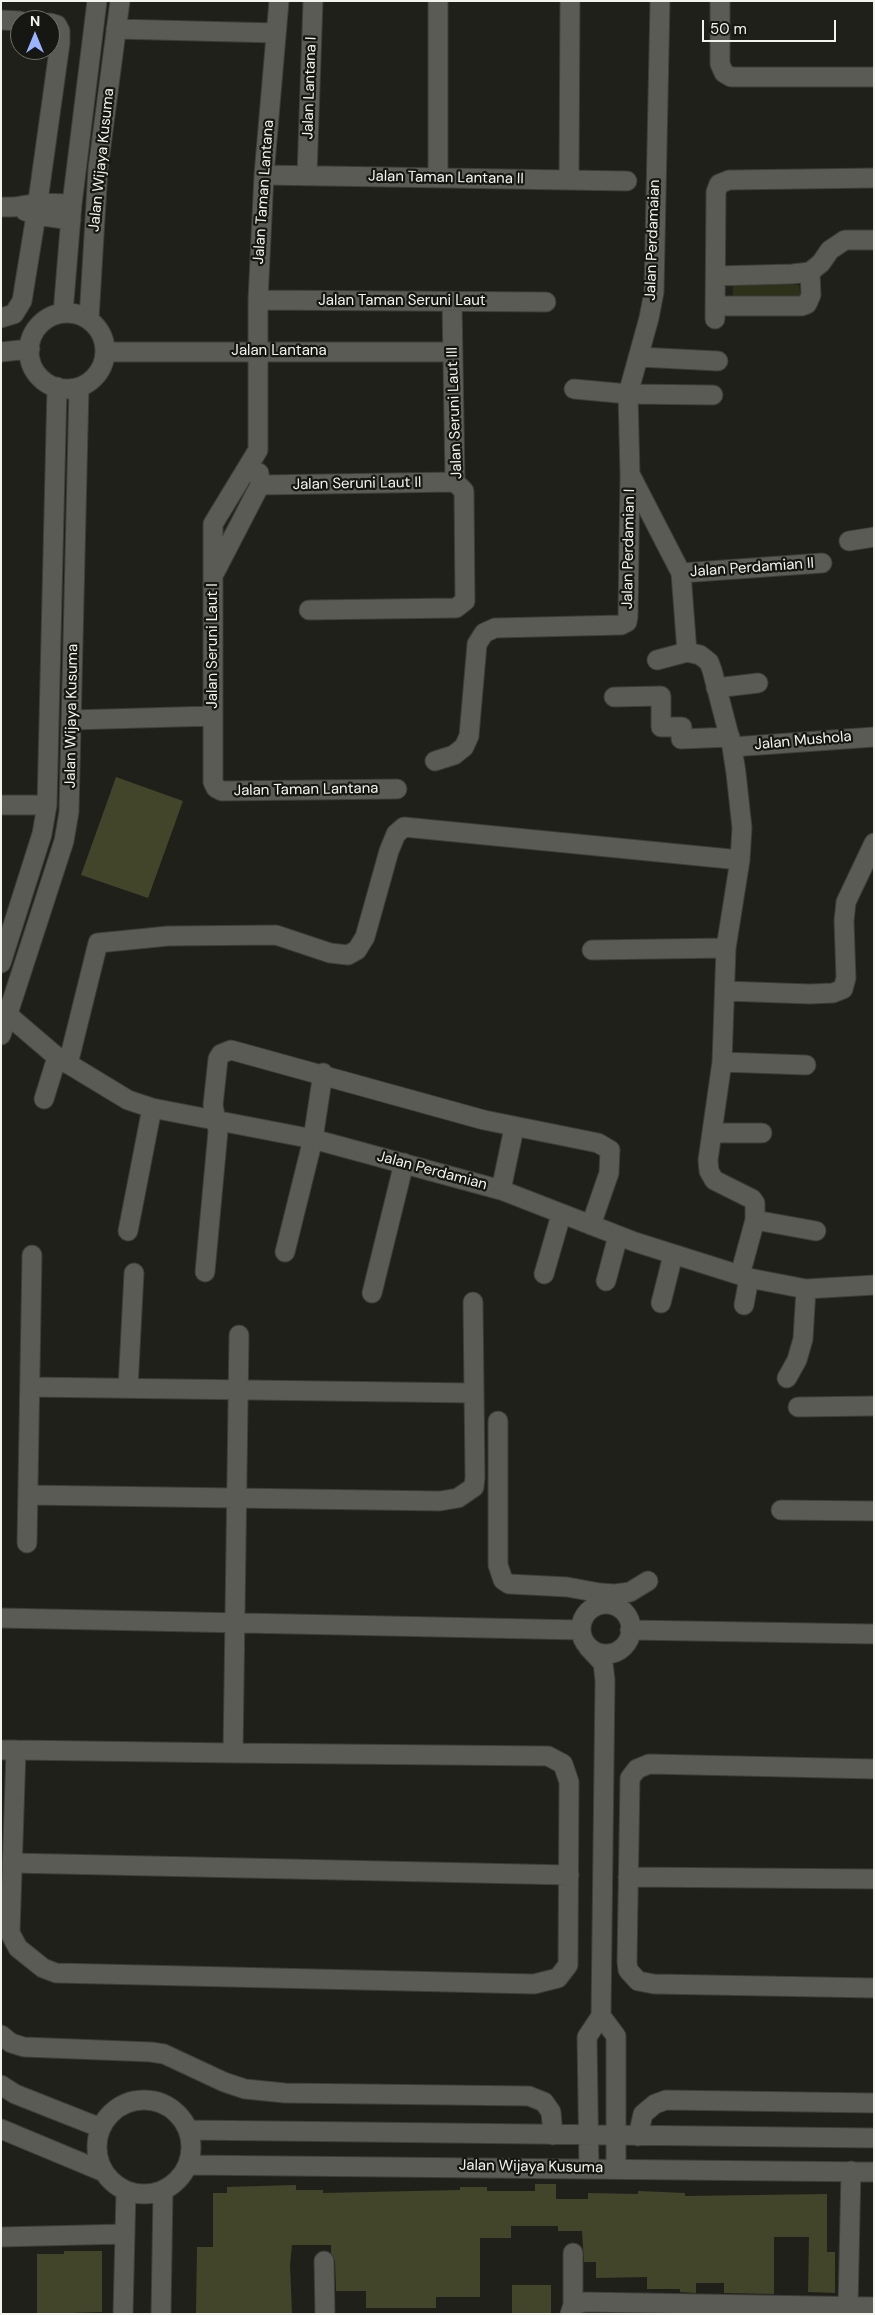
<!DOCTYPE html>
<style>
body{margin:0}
#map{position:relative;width:875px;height:2315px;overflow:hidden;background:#20201b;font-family:"DM Sans",sans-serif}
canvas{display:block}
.frame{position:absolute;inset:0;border:2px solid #f2f3ef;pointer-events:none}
.north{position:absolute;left:10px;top:10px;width:50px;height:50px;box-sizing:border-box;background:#161712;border:1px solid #6e6f6a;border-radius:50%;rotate:0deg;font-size:14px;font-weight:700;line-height:20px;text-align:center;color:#f2f3ef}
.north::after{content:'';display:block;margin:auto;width:18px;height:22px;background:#9bb4fd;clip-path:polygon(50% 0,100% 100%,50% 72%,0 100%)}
.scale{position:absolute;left:702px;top:20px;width:134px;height:22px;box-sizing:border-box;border:2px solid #f2f3ef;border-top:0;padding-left:6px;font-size:15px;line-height:18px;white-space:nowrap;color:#f2f3ef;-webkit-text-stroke:4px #161712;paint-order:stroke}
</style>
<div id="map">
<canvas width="875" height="2315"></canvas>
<div class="frame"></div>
<div class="north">N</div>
<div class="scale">50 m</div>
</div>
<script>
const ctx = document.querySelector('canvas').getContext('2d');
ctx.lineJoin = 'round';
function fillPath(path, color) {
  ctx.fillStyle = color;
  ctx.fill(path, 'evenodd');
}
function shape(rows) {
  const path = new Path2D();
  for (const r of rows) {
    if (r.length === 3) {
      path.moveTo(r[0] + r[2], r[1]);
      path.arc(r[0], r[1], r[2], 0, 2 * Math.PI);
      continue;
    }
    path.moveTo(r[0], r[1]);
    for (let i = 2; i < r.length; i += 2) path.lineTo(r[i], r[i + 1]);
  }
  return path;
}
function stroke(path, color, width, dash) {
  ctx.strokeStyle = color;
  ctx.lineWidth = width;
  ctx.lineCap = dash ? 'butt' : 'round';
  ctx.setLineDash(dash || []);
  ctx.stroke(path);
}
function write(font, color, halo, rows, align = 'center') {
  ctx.font = font + ' "DM Sans",sans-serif';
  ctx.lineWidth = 4.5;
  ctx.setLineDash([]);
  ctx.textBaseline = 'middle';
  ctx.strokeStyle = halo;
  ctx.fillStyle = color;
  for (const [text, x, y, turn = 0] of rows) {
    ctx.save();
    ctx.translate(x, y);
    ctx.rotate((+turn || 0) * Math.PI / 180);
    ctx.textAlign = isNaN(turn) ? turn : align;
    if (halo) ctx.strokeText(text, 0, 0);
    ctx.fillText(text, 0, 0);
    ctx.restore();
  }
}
fillPath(shape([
 [733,283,799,285,801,301,733,300]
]), '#2e311a');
fillPath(shape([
 [116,777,183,801,148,898,81,875],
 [535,2184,556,2184,556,2199,588,2199,588,2193,638,2194,638,2191,685,2193,685,2196,827,2194,827,2252,835,2252,835,2293,808,2292,809,2237,774,2237,774,2294,724,2293,724,2283,696,2283,696,2293,680,2292,680,2289,647,2289,647,2277,596,2278,596,2262,584,2262,582,2231,558,2231,558,2226,511,2226,511,2238,480,2238,480,2297,436,2297,436,2308,366,2308,366,2291,336,2291,335,2261,331,2253,331,2245,292,2245,290,2265,292,2314,196,2314,197,2247,213,2247,213,2193,227,2193,227,2187,296,2185,296,2190,323,2190,323,2193,460,2190,460,2187,487,2187,487,2191,535,2191],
 [64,2251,102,2251,102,2312,37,2314,37,2254,64,2254],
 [512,2285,551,2285,551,2314,512,2314]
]), '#42452a');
const minor = shape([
 [279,1,264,175,258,300,258,450,213,524,213,782,216,788,222,791,397,789],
 [720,1,720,64,724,73,731,77,874,77],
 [1,20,20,21],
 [116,29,276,33],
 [264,175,627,181],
 [307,175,313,1],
 [438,177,438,1],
 [569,180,570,1],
 [1,207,14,207,38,203,72,204],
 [25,211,36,215,71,220],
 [716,276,792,274,810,272,821,263,830,250,845,240,874,240],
 [258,300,546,302],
 [715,306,802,306,807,304,811,295,810,272],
 [63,313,72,204,97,1],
 [67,351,38],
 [1,318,14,314,22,301,36,215,60,43,60,31,57,25,50,23],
 [89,319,98,169,120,1],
 [715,319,716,192,719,184,729,180,874,178],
 [1,352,30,349],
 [106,352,453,352],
 [639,357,718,361],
 [574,389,628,394,713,395],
 [631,476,681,573,687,652,700,655,709,662,712,670,732,747,736,773,742,828,740,860,726,948,722,1062,708,1160,709,1171,714,1180,752,1199,755,1203,755,1220,740,1275],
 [260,485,455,482],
 [849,541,874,537],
 [215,572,260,485,259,473],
 [681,573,822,563],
 [309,610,456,608,465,601,464,491,455,482,452,302],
 [657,660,687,652],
 [716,688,758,683],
 [614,697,661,696,661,727,682,727,681,739,730,737],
 [71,720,213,716],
 [732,747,874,737],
 [435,761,454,755,464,747,469,736,477,644,484,633,495,628,621,625,627,622,628,617,630,475,628,394,649,318,654,292,660,1],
 [1,805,47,805],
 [592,950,726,948],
 [1,963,42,834,47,805,57,387],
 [725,991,810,994,833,993,843,989,846,978,844,921,846,902,874,843],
 [1,1009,57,1057,128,1100,152,1108,313,1139,501,1190,635,1242,749,1278,806,1289,874,1285],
 [1,1035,64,841,69,812,79,387],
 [722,1062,806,1065],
 [68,1064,98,943,168,936,276,935,330,953,348,955,357,950,365,937,389,851,396,834,404,827,740,860],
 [44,1099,57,1057],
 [713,1133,762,1133],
 [501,1190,514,1128],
 [755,1220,816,1231],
 [128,1231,152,1108],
 [285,1252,313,1139,323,1073],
 [205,1272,218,1131,213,1105,218,1059,221,1054,231,1050,484,1120,598,1143,610,1150,609,1173,591,1225],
 [544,1274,561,1215],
 [606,1281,618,1236],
 [372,1293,404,1163],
 [661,1303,673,1255],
 [744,1305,749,1278],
 [787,1378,797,1360,803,1339,806,1289],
 [30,1387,473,1393],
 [128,1388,134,1273],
 [798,1407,874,1406],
 [498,1421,498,1565,503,1580,509,1584,567,1587,600,1593,615,1594,630,1592,648,1581],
 [28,1495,440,1501,458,1498,474,1487,475,1477,473,1302],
 [781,1510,874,1511],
 [27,1543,32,1255],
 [606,1629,25],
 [1,1618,581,1630],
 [630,1630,874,1634],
 [588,1647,603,1663,605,1680,601,2016,587,2037,589,2169],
 [1,1750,16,1750,233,1753,548,1756,563,1764,569,1782,568,1965,558,1978,534,1984,56,1973,43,1968,18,1948,10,1933,16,1750],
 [233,1753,239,1335],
 [874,1769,649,1764,637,1769,630,1778,627,1962,628,1970,638,1981,654,1984,874,1988],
 [12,1863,569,1875],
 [628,1877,874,1879],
 [601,2016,616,2036,616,2169],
 [1,2035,11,2043,24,2047,151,2052,164,2054,224,2082,245,2089,285,2093,529,2096,544,2102,551,2112,553,2135],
 [1,2085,15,2094,101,2128],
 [144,2147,47],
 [1,2129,104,2172],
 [189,2130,874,2138],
 [638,2136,643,2114,655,2104,666,2100,874,2103],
 [189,2165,874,2172],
 [1,2237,125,2234],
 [324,2261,325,2314],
 [573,2305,585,2302,874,2307],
 [848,2307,851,2171],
 [123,2314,126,2191],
 [161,2314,163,2191],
 [570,2314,573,2305,573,2253]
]);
stroke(minor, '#3d3d39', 21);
stroke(minor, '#5a5b55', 19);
write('15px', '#f2f3ef', '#161712', [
 ["Jalan Lantana I",310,88,-88],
 ["Jalan Wijaya Kusuma",102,160,-84],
 ["Jalan Taman Lantana II",446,178,1],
 ["Jalan Taman Lantana",264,192,-86],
 ["Jalan Perdamaian",653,240,-88],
 ["Jalan Taman Seruni Laut",402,301],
 ["Jalan Lantana",279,351],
 ["Jalan Seruni Laut III",455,413,-92],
 ["Jalan Seruni Laut II",357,484,-1],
 ["Jalan Perdamian I",629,549,-89],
 ["Jalan Perdamian II",752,568,-4],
 ["Jalan Seruni Laut I",213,646,-90],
 ["Jalan Wijaya Kusuma",72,716,-89],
 ["Jalan Mushola",803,741,-5],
 ["Jalan Taman Lantana",306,790,-1],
 ["Jalan Perdamian",432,1171,15],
 ["Jalan Wijaya Kusuma",531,2167,1]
]);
</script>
